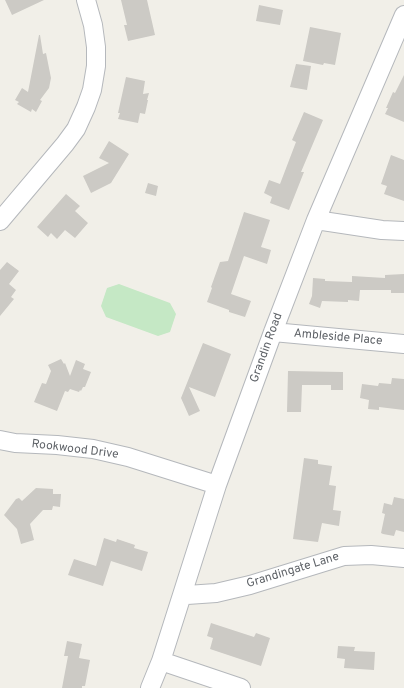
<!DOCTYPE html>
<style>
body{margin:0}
canvas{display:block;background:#f1efe8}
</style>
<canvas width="404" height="688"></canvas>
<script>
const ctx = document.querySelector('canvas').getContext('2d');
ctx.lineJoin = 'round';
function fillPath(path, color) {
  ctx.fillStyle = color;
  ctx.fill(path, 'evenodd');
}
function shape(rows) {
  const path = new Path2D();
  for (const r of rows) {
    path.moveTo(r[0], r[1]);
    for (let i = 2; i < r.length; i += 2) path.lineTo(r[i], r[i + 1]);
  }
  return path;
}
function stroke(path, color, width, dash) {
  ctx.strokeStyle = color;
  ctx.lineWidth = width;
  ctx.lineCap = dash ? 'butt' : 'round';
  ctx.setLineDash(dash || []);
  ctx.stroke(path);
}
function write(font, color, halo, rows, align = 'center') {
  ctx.font = font + ' Overpass,sans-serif';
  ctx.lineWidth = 3;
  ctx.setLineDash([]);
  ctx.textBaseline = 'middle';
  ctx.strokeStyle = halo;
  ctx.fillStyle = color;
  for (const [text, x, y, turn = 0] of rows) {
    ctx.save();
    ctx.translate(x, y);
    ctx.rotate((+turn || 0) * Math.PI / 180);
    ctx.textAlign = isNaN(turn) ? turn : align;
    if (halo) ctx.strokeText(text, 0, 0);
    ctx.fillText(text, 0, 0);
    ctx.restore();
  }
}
fillPath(shape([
 [119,284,170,303,176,314,170,332,158,336,106,317,101,306,107,288]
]), '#c5e8c5');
fillPath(shape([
 [5,0,44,0,12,15],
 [121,0,147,0,155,35,128,41,124,25,127,25],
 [259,5,283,10,280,25,256,21],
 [310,27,341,33,335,65,324,63,323,65,303,61],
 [39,35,40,35,43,54,46,53,51,78,49,88,40,100,42,101,36,112,32,109,31,112,17,104,19,102,15,100,22,88,28,92],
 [296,64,311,66,307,90,290,87],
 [404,75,404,122,385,114,388,108,386,108,393,92,395,93],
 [126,77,145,81,143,94,149,93,147,100,148,100,145,114,140,113,138,123,118,119,120,113,118,113],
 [304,112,323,120,301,172,304,172,289,210,270,203,272,197,264,193,269,180,280,184,296,142,292,140],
 [109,141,129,154,111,183,91,193,83,176,109,163,99,158],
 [391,155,404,160,404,201,384,194,387,186,381,184],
 [148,183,158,186,156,196,145,193],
 [66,194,80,206,75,211,88,223,75,238,65,230,57,239,51,233,48,237,37,227],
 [244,212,270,220,261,247,271,250,267,264,244,256,231,294,251,301,245,317,229,312,229,310,207,302,212,288,211,287,220,262,228,261],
 [7,262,19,271,9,284,16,290,11,297,14,299,0,316,0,270],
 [404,274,404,293,391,293,391,290,360,290,359,301,348,300,348,302,322,301,320,308,309,304,312,296,313,278,325,279,325,281,352,282,352,276,385,278,385,275],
 [203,343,231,354,215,397,189,387,200,411,189,416,181,398],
 [61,359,64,364,65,363,70,376,76,360,85,364,83,369,91,372,85,387,83,387,81,391,80,390,79,392,70,389,68,392,65,391,57,411,34,402,42,383,46,384,51,371,48,365],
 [288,371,343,372,343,390,331,390,331,385,302,385,301,412,287,412],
 [392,378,404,379,404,410,379,407,379,410,368,409,369,400,360,398,362,384,378,386,379,383,391,384],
 [304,458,318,460,318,464,332,466,329,485,336,486,333,510,341,511,339,526,322,523,318,542,293,539],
 [36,488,53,489,53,494,61,494,60,507,53,506,52,510,43,510,30,524,34,540,21,544,17,529,4,515,16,499,19,498,22,501],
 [394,497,404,499,404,532,396,530,394,536,383,534,381,533,385,514,382,513,384,503,392,505],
 [104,538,116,542,117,539,135,545,134,548,148,552,142,571,111,561,103,586,68,575,74,559,96,566],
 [211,623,254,637,256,633,270,638,261,666,210,649,213,638,207,636],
 [67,641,82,644,79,658,90,660,85,686,82,686,82,688,62,688,68,656,64,656],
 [338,646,355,647,354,651,375,652,374,670,344,668,345,659,337,658]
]), '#cccac5');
const minor = shape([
 [316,220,382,230,404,231],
 [0,221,65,144,76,129,86,107,92,90,96,66,96,47,93,25,86,0],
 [273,332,404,344],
 [0,440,15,443,57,445,93,449,128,457,217,485],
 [183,593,187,595,216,593,250,585,344,556,371,555,404,558],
 [161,661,241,688],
 [150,688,161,661,217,485,273,332,316,220,404,15]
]);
stroke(minor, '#b5b8bc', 20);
stroke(minor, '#fff', 18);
write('12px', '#5f6368', '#fff', [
 ["Ambleside Place",338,338,5],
 ["Grandin Road",267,348,-70],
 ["Rookwood Drive",75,450,7],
 ["Grandingate Lane",293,571,-17]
]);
</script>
